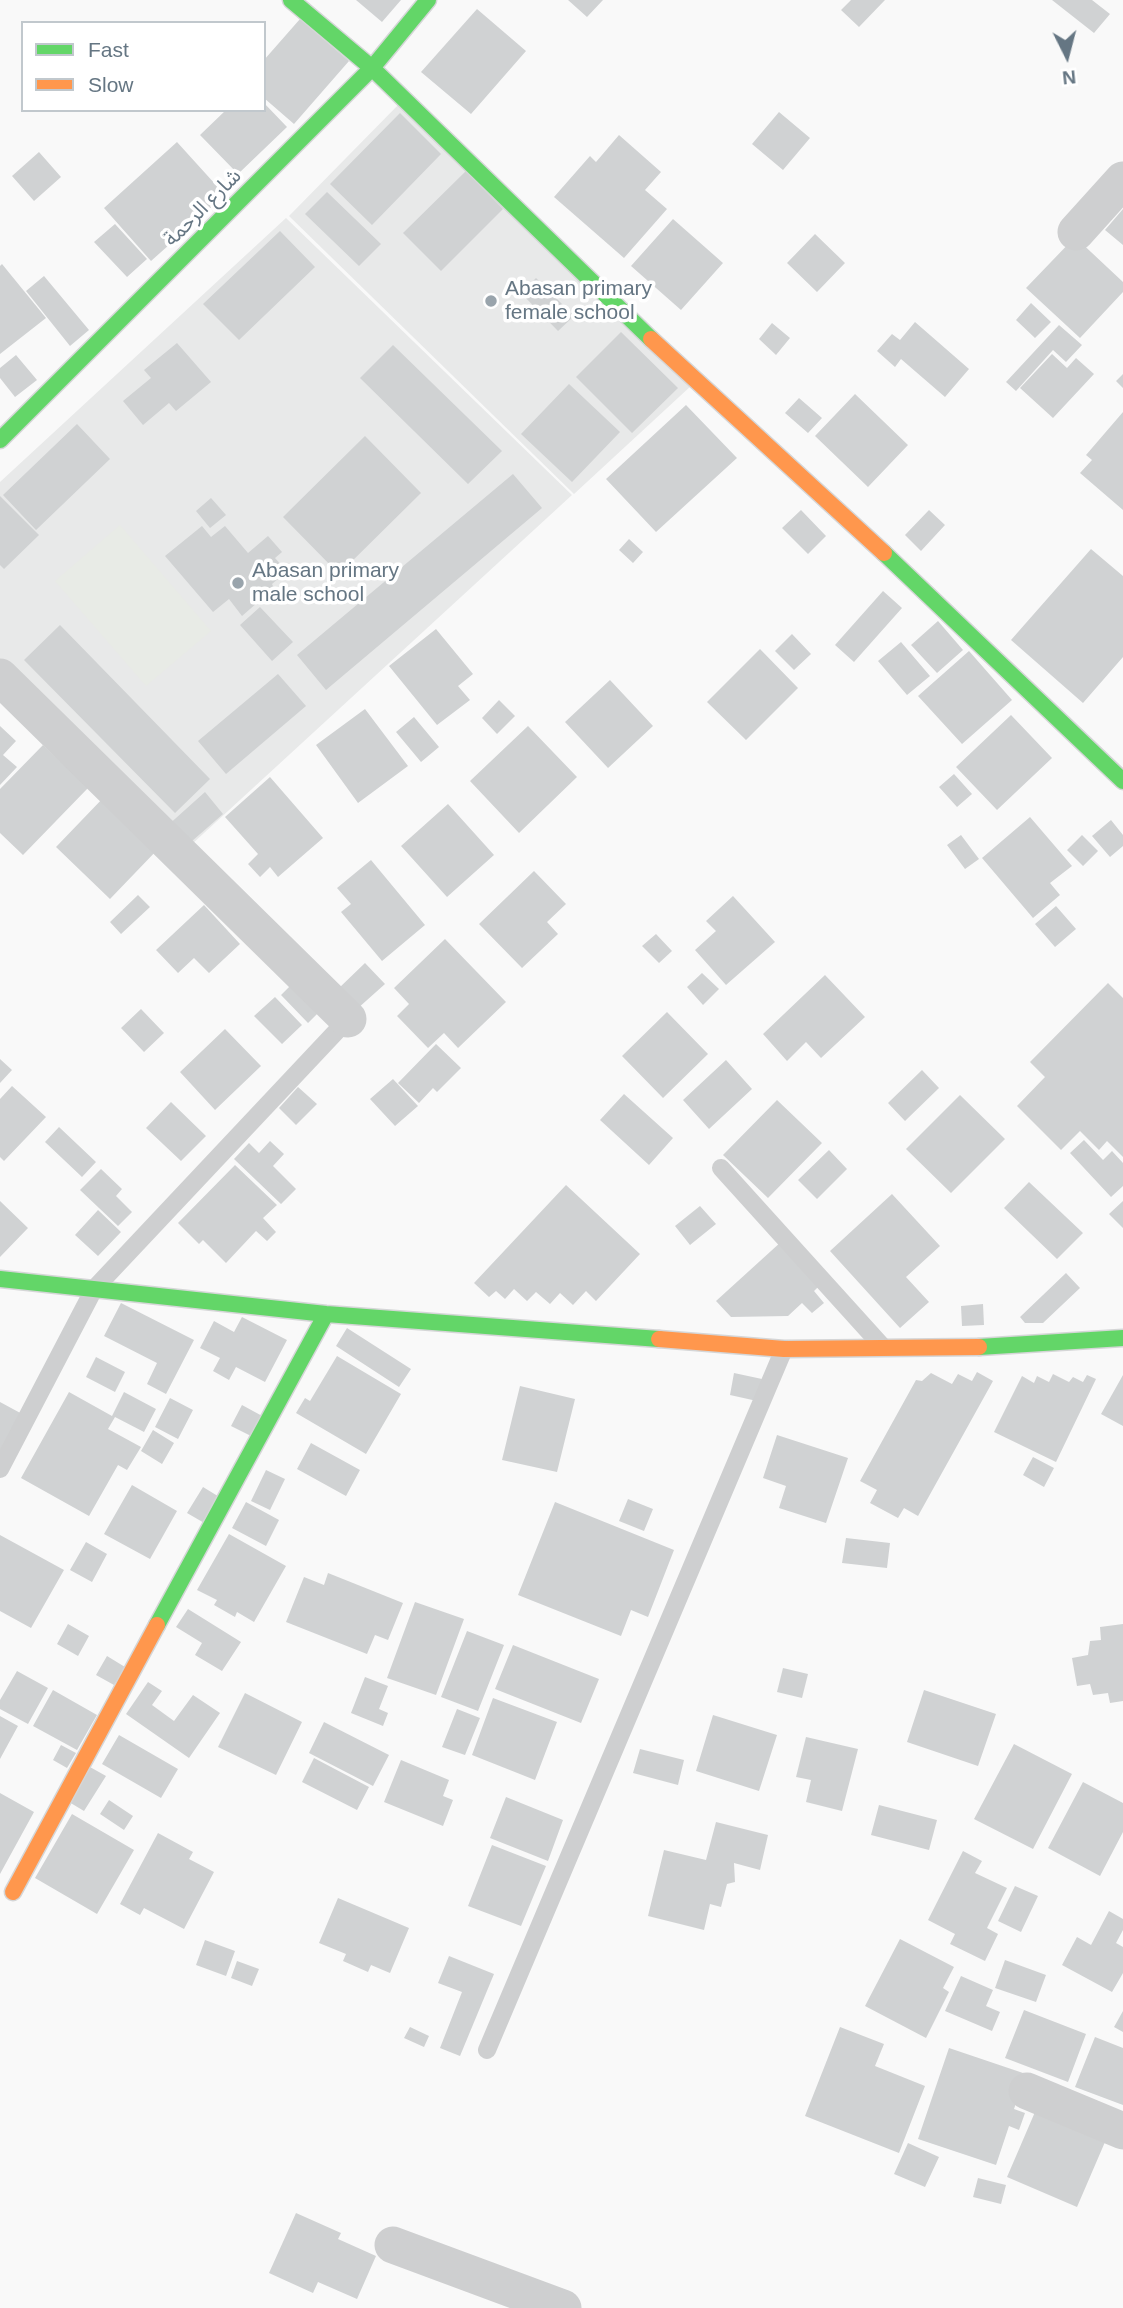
<!DOCTYPE html>
<meta charset="utf-8">
<style>
body{margin:0}
#map{position:relative;width:1123px;height:2308px;overflow:hidden;background:#f9f9f9;font-family:Helvetica,sans-serif}
canvas{display:block}
.legend{position:absolute;left:21px;top:21px;width:245px;height:91px;box-sizing:border-box;background:#fff;border:2px solid #c1c8cd;margin:0;padding:9px 12px;list-style:none;font-size:21px;color:#657683}
.legend li{display:flex;align-items:center;gap:14px;height:35px}
.legend b{width:35px;border:2px solid #c1c8cd}
.north{position:absolute;left:1032px;top:21px;width:70px;height:70px;-webkit-text-stroke:5px #fff;paint-order:stroke;rotate:174deg;font-size:19px;font-weight:700;line-height:28px;text-align:center;color:#657683}
.north::after{content:'';display:block;margin:auto;width:24px;height:32px;background:#657683;clip-path:polygon(50% 0,100% 100%,50% 72%,0 100%)}
</style>
<div id="map">
<canvas width="1123" height="2308"></canvas>
<ul class="legend">
<li><b style="height:9px;background:#63d668"></b>Fast</li>
<li><b style="height:9px;background:#ff974d"></b>Slow</li>
</ul>
<div class="north">N</div>
</div>
<script>
const ctx = document.querySelector('canvas').getContext('2d');
ctx.lineJoin = 'round';
function fillPath(path, color) {
  ctx.fillStyle = color;
  ctx.fill(path, 'evenodd');
}
function shape(rows) {
  const path = new Path2D();
  for (const r of rows) {
    path.moveTo(r[0], r[1]);
    for (let i = 2; i < r.length; i += 2) path.lineTo(r[i], r[i + 1]);
  }
  return path;
}
function stroke(path, color, width, dash) {
  ctx.strokeStyle = color;
  ctx.lineWidth = width;
  ctx.lineCap = dash ? 'butt' : 'round';
  ctx.setLineDash(dash || []);
  ctx.stroke(path);
}
function write(font, color, halo, rows, align = 'center') {
  ctx.font = font + ' Helvetica,"Noto Sans Arabic",sans-serif';
  ctx.lineWidth = 7;
  ctx.setLineDash([]);
  ctx.textBaseline = 'middle';
  ctx.strokeStyle = halo;
  ctx.fillStyle = color;
  for (const [text, x, y, turn = 0] of rows) {
    ctx.save();
    ctx.translate(x, y);
    ctx.rotate((+turn || 0) * Math.PI / 180);
    ctx.textAlign = isNaN(turn) ? turn : align;
    if (halo) ctx.strokeText(text, 0, 0);
    ctx.fillText(text, 0, 0);
    ctx.restore();
  }
}
fillPath(shape([
 [402,101,692,385,574,494,289,216],
 [286,218,572,495,179,856,0,672,0,482]
]), '#e8e9e9');
fillPath(shape([
 [120,525,211,631,146,686,55,581]
]), '#e8ebe6');
fillPath(shape([
 [356,0,401,0,382,22],
 [568,0,603,0,587,17],
 [851,0,885,0,859,27,841,10],
 [1052,0,1092,0,1110,14,1094,33],
 [477,9,526,51,471,114,421,72],
 [300,19,349,61,294,124,264,98,264,60],
 [264,103,287,127,238,174,200,135,226,110,264,110],
 [779,112,810,138,783,170,752,144],
 [400,113,441,154,372,225,330,184],
 [619,135,661,172,645,190,667,209,624,258,554,197,590,156,596,162],
 [177,142,225,195,151,261,104,208],
 [39,152,61,177,34,201,12,176],
 [466,171,503,209,441,271,403,233],
 [327,192,381,244,359,266,305,214],
 [1123,209,1123,245,1105,230],
 [673,219,723,263,681,310,631,266],
 [115,224,147,259,127,277,94,242],
 [280,231,315,267,239,340,203,304],
 [815,234,845,263,817,292,787,263],
 [1075,237,1123,282,1123,292,1080,338,1026,288],
 [2,264,46,318,0,354,0,266],
 [44,276,89,330,70,346,26,291],
 [536,278,574,316,558,331,521,293],
 [1031,303,1051,322,1035,338,1016,320],
 [915,322,969,369,945,397,901,359,895,367,877,351,892,334,900,340],
 [772,323,790,338,776,355,759,339],
 [1059,325,1082,345,1066,362,1053,350,1016,391,1006,382],
 [621,332,678,388,632,433,576,377],
 [177,343,211,382,176,411,169,403,143,425,123,401,151,378,144,370],
 [393,345,502,451,468,484,360,378],
 [1052,354,1067,368,1076,358,1094,374,1053,418,1020,388],
 [16,355,37,380,15,397,0,378,0,368],
 [1123,374,1123,388,1116,381],
 [569,384,620,432,572,482,521,434],
 [855,394,908,445,868,487,815,436],
 [799,398,822,418,808,433,785,413],
 [686,405,737,458,656,532,606,479],
 [1123,412,1123,510,1080,473,1092,460,1086,455],
 [77,424,110,459,36,530,3,495],
 [365,436,421,493,339,574,283,517],
 [513,474,542,508,326,690,297,655],
 [0,496,39,535,4,569,0,565],
 [211,498,226,515,210,528,196,511],
 [801,510,826,536,808,554,782,528],
 [929,510,945,525,921,551,905,535],
 [202,526,211,537,225,526,248,553,268,536,282,552,275,558,282,566,275,572,279,578,272,584,274,588,242,616,229,599,213,612,165,556],
 [629,539,643,552,633,563,619,550],
 [1091,549,1123,576,1123,657,1083,703,1011,640],
 [883,591,902,608,854,662,835,645],
 [260,607,293,642,272,661,240,625],
 [938,621,963,650,937,673,911,645],
 [60,625,210,779,175,813,24,660],
 [436,629,473,674,458,686,470,700,437,725,389,666],
 [792,634,811,654,794,670,775,651],
 [901,642,930,676,907,695,878,661],
 [760,649,798,688,746,740,707,702],
 [969,651,1012,700,962,744,918,696],
 [278,674,306,706,226,774,198,741],
 [610,680,653,726,608,768,565,722],
 [499,700,515,716,497,734,482,718],
 [365,709,408,766,358,803,316,745],
 [1011,715,1052,758,997,810,956,767],
 [414,717,439,747,421,762,396,732],
 [0,726,16,741,3,755,17,767,0,785],
 [528,726,577,777,519,833,470,781],
 [43,745,88,788,23,855,0,833,0,789],
 [954,774,972,794,957,807,939,787],
 [270,777,323,838,278,877,270,867,260,877,248,864,258,854,225,817],
 [205,792,223,814,184,848,166,827],
 [105,796,159,848,110,899,56,847],
 [448,804,494,855,447,897,401,846],
 [1030,817,1072,866,1050,883,1060,895,1033,918,982,858],
 [1111,820,1123,835,1123,846,1110,857,1092,836],
 [961,835,979,859,965,869,947,845],
 [1082,835,1098,851,1083,866,1067,850],
 [371,860,425,925,382,961,341,912,351,904,337,888],
 [534,871,566,904,547,922,558,934,522,968,479,924],
 [138,895,150,907,121,934,110,922],
 [733,896,775,942,726,985,695,950,716,931,706,921],
 [204,905,240,944,209,973,194,958,178,973,156,950],
 [1056,906,1076,929,1055,947,1035,924],
 [656,934,672,951,659,963,642,946],
 [445,939,506,1002,458,1048,444,1033,428,1048,397,1016,409,1004,394,988],
 [365,963,385,984,357,1009,338,989],
 [702,973,719,989,703,1005,687,987],
 [825,975,865,1017,821,1058,806,1042,787,1061,763,1034],
 [296,980,323,1008,308,1023,281,995],
 [1108,983,1123,998,1123,1157,1107,1141,1099,1150,1080,1131,1061,1150,1017,1106,1045,1077,1030,1062],
 [275,997,302,1025,282,1044,254,1016],
 [141,1009,164,1033,144,1052,121,1028],
 [667,1012,708,1054,663,1098,622,1056],
 [225,1029,261,1066,215,1110,180,1072],
 [436,1044,461,1068,437,1092,433,1088,419,1103,398,1083],
 [0,1059,12,1070,0,1083],
 [726,1060,752,1089,709,1129,683,1100],
 [922,1070,939,1088,905,1121,888,1103],
 [393,1079,418,1106,395,1126,370,1099],
 [12,1086,46,1117,4,1161,0,1157,0,1099],
 [298,1087,317,1104,296,1125,279,1108],
 [624,1094,673,1138,649,1165,600,1120],
 [960,1095,1005,1139,951,1193,906,1149],
 [777,1100,822,1143,768,1198,723,1155],
 [171,1102,206,1136,181,1161,146,1128],
 [59,1127,96,1162,82,1177,45,1142],
 [1084,1140,1103,1160,1112,1151,1123,1163,1123,1186,1111,1197,1070,1153],
 [270,1141,284,1154,273,1166,296,1189,281,1204,234,1159,249,1143,259,1153],
 [829,1150,847,1169,817,1199,798,1180],
 [235,1165,277,1205,263,1218,276,1232,267,1241,256,1231,226,1263,203,1240,199,1244,178,1223],
 [101,1169,122,1189,116,1196,132,1212,118,1226,80,1190],
 [1029,1182,1083,1233,1057,1259,1004,1208],
 [566,1185,640,1254,596,1301,586,1291,573,1305,560,1293,550,1304,536,1292,527,1301,514,1289,505,1299,496,1291,489,1297,474,1283],
 [892,1194,940,1246,906,1277,929,1302,900,1328,830,1251],
 [0,1201,28,1228,0,1257],
 [1123,1201,1123,1228,1109,1214],
 [700,1206,716,1224,690,1245,675,1226],
 [98,1210,121,1232,98,1256,75,1235],
 [782,1241,821,1284,814,1291,824,1303,812,1313,802,1303,788,1316,731,1317,716,1301],
 [1066,1273,1080,1288,1043,1323,1025,1323,1020,1317],
 [121,1303,194,1340,166,1394,147,1384,157,1363,104,1336],
 [983,1304,984,1325,962,1326,961,1306],
 [242,1317,287,1340,265,1382,236,1367,229,1380,213,1371,220,1358,200,1348,214,1321,234,1332],
 [347,1328,411,1369,399,1387,336,1346],
 [337,1356,401,1394,366,1454,296,1413,305,1398,310,1401],
 [96,1357,125,1372,115,1392,86,1377],
 [977,1372,993,1381,918,1516,904,1508,898,1518,870,1503,877,1490,860,1481,916,1380,922,1381,931,1373,952,1384,958,1374,972,1381],
 [734,1373,762,1379,757,1401,730,1395],
 [1053,1374,1069,1382,1073,1377,1083,1382,1087,1375,1096,1379,1056,1462,994,1432,1022,1376,1034,1383,1037,1376,1049,1382],
 [1123,1375,1123,1426,1101,1414],
 [520,1386,575,1399,557,1472,502,1460],
 [69,1392,112,1416,124,1392,156,1409,144,1432,115,1417,108,1429,141,1447,127,1470,118,1465,89,1516,21,1478],
 [170,1398,193,1410,178,1439,155,1427],
 [0,1402,24,1415,0,1452],
 [242,1405,264,1417,253,1437,231,1426],
 [153,1430,174,1443,162,1464,141,1451],
 [777,1435,848,1458,826,1523,779,1508,786,1486,763,1478],
 [311,1443,360,1470,346,1496,297,1469],
 [1033,1457,1054,1468,1044,1487,1023,1475],
 [266,1470,285,1479,270,1510,251,1501],
 [132,1485,177,1511,150,1559,104,1534],
 [203,1487,221,1498,206,1524,187,1513],
 [628,1499,653,1509,644,1531,619,1521],
 [246,1502,279,1520,266,1546,232,1528],
 [555,1502,674,1550,648,1617,631,1610,621,1636,518,1595],
 [229,1534,286,1566,254,1622,237,1612,235,1617,214,1605,217,1600,197,1590],
 [0,1535,64,1570,31,1628,0,1611],
 [846,1538,890,1543,887,1568,842,1563],
 [86,1542,107,1554,92,1582,70,1570],
 [328,1573,403,1603,388,1640,375,1635,367,1654,286,1622,304,1577,324,1585],
 [415,1602,464,1619,436,1695,387,1678],
 [188,1609,241,1642,222,1671,195,1655,202,1643,176,1627],
 [68,1624,89,1636,78,1656,57,1644],
 [1123,1624,1123,1701,1110,1703,1108,1693,1093,1695,1090,1684,1077,1686,1072,1658,1088,1655,1090,1641,1101,1640,1100,1627],
 [467,1631,504,1645,478,1711,441,1697],
 [513,1645,599,1679,581,1723,495,1689],
 [107,1656,125,1667,114,1685,96,1675],
 [783,1668,808,1674,802,1698,777,1692],
 [17,1671,48,1688,28,1724,0,1709,0,1700],
 [365,1677,388,1686,379,1709,388,1713,383,1726,351,1713],
 [148,1682,162,1691,152,1705,174,1721,193,1695,220,1713,189,1758,126,1714],
 [53,1690,97,1715,77,1750,33,1726],
 [924,1690,996,1714,978,1766,907,1742],
 [245,1693,302,1722,276,1775,218,1747],
 [493,1698,557,1722,535,1780,472,1755],
 [457,1709,480,1718,465,1755,442,1747],
 [713,1715,777,1735,759,1791,696,1771],
 [0,1716,18,1726,0,1759],
 [324,1722,389,1755,373,1786,309,1753],
 [119,1735,178,1769,161,1798,102,1764],
 [806,1737,858,1749,842,1811,806,1802,811,1780,796,1777],
 [1014,1744,1072,1774,1033,1849,974,1819],
 [61,1745,76,1753,67,1768,53,1760],
 [640,1749,684,1760,678,1785,633,1773],
 [314,1758,369,1787,357,1810,302,1782],
 [401,1760,449,1780,443,1796,453,1800,443,1826,384,1802],
 [90,1767,106,1776,84,1811,69,1802],
 [1083,1782,1123,1803,1123,1832,1100,1876,1048,1848],
 [0,1793,34,1812,0,1874],
 [506,1797,563,1820,548,1861,490,1838],
 [109,1800,133,1816,124,1830,100,1814],
 [879,1805,937,1820,929,1850,871,1835],
 [72,1814,134,1850,97,1914,35,1878],
 [716,1822,768,1835,760,1870,734,1863,735,1882,727,1884,721,1907,710,1904,704,1930,648,1916,664,1850,706,1860],
 [158,1833,193,1852,189,1859,214,1872,184,1929,144,1908,140,1915,120,1904],
 [492,1845,546,1866,521,1926,468,1906],
 [963,1851,982,1861,975,1873,1007,1888,987,1928,998,1934,985,1961,950,1944,955,1934,928,1920],
 [1015,1886,1038,1896,1021,1932,998,1921],
 [338,1898,409,1928,390,1973,371,1965,368,1972,343,1961,346,1954,319,1943],
 [1109,1911,1123,1919,1123,1930,1116,1943,1123,1947,1123,1973,1112,1992,1062,1965,1077,1937,1091,1945],
 [900,1939,954,1967,943,1988,949,1992,926,2038,865,2006],
 [205,1940,235,1951,226,1976,196,1965],
 [449,1956,494,1974,460,2056,440,2048,462,1992,438,1983],
 [1005,1960,1046,1975,1036,2002,995,1988],
 [237,1961,259,1969,252,1986,231,1978],
 [961,1976,993,1990,986,2006,1000,2012,992,2031,945,2011],
 [1024,2010,1086,2034,1068,2082,1005,2058],
 [1123,2011,1123,2032,1114,2027],
 [410,2027,429,2036,424,2047,404,2038],
 [840,2027,884,2044,875,2066,925,2086,899,2153,805,2116],
 [1095,2037,1123,2048,1123,2105,1075,2087],
 [949,2048,1026,2074,1014,2109,1025,2113,1019,2130,1009,2126,996,2165,918,2139],
 [1035,2112,1105,2142,1077,2207,1007,2177],
 [908,2143,939,2157,925,2187,894,2174],
 [978,2178,1006,2185,1001,2204,973,2197],
 [296,2213,341,2233,338,2239,376,2256,357,2299,318,2282,313,2293,269,2273]
]), '#d0d2d3');
const fast = shape([
 [291,0,372,68,651,339],
 [0,440,372,68,428,0],
 [884,553,1123,781],
 [0,1279,326,1314,659,1339],
 [979,1347,1123,1338],
 [157,1625,326,1314]
]);
const slow = shape([
 [651,339,884,553],
 [659,1339,784,1349,979,1347],
 [13,1892,157,1625]
]);
stroke(fast, '#d5d6d7', 19);
stroke(slow, '#d5d6d7', 19);
stroke(shape([
 [721,1168,882,1346],
 [0,1469,94,1289,348,1019],
 [487,2050,784,1349]
]), '#cecfd0', 18);
stroke(shape([
 [1076,232,1123,180],
 [0,677,348,1019],
 [1027,2091,1123,2131],
 [393,2245,563,2308]
]), '#cecfd0', 37);
stroke(fast, '#63d668', 16);
stroke(slow, '#ff974d', 16);
for (const [x, y, r, color] of [
 [491,301,7,"#99a4ac"],
 [238,583,7,"#99a4ac"]
]) {
  const dot = new Path2D();
  dot.arc(x, y, r, 0, 2 * Math.PI);
  ctx.fillStyle = color;
  ctx.fill(dot);
  stroke(dot, '#fff', 2.5);
}
write('21px', '#657683', '#fff', [
 ["شارع الرحمة",203,208,-45]
]);
write('21px', '#657683', '#fff', [
 ["Abasan primary",505,289],
 ["female school",505,313],
 ["Abasan primary",252,571],
 ["male school",252,595]
], 'left');
</script>
